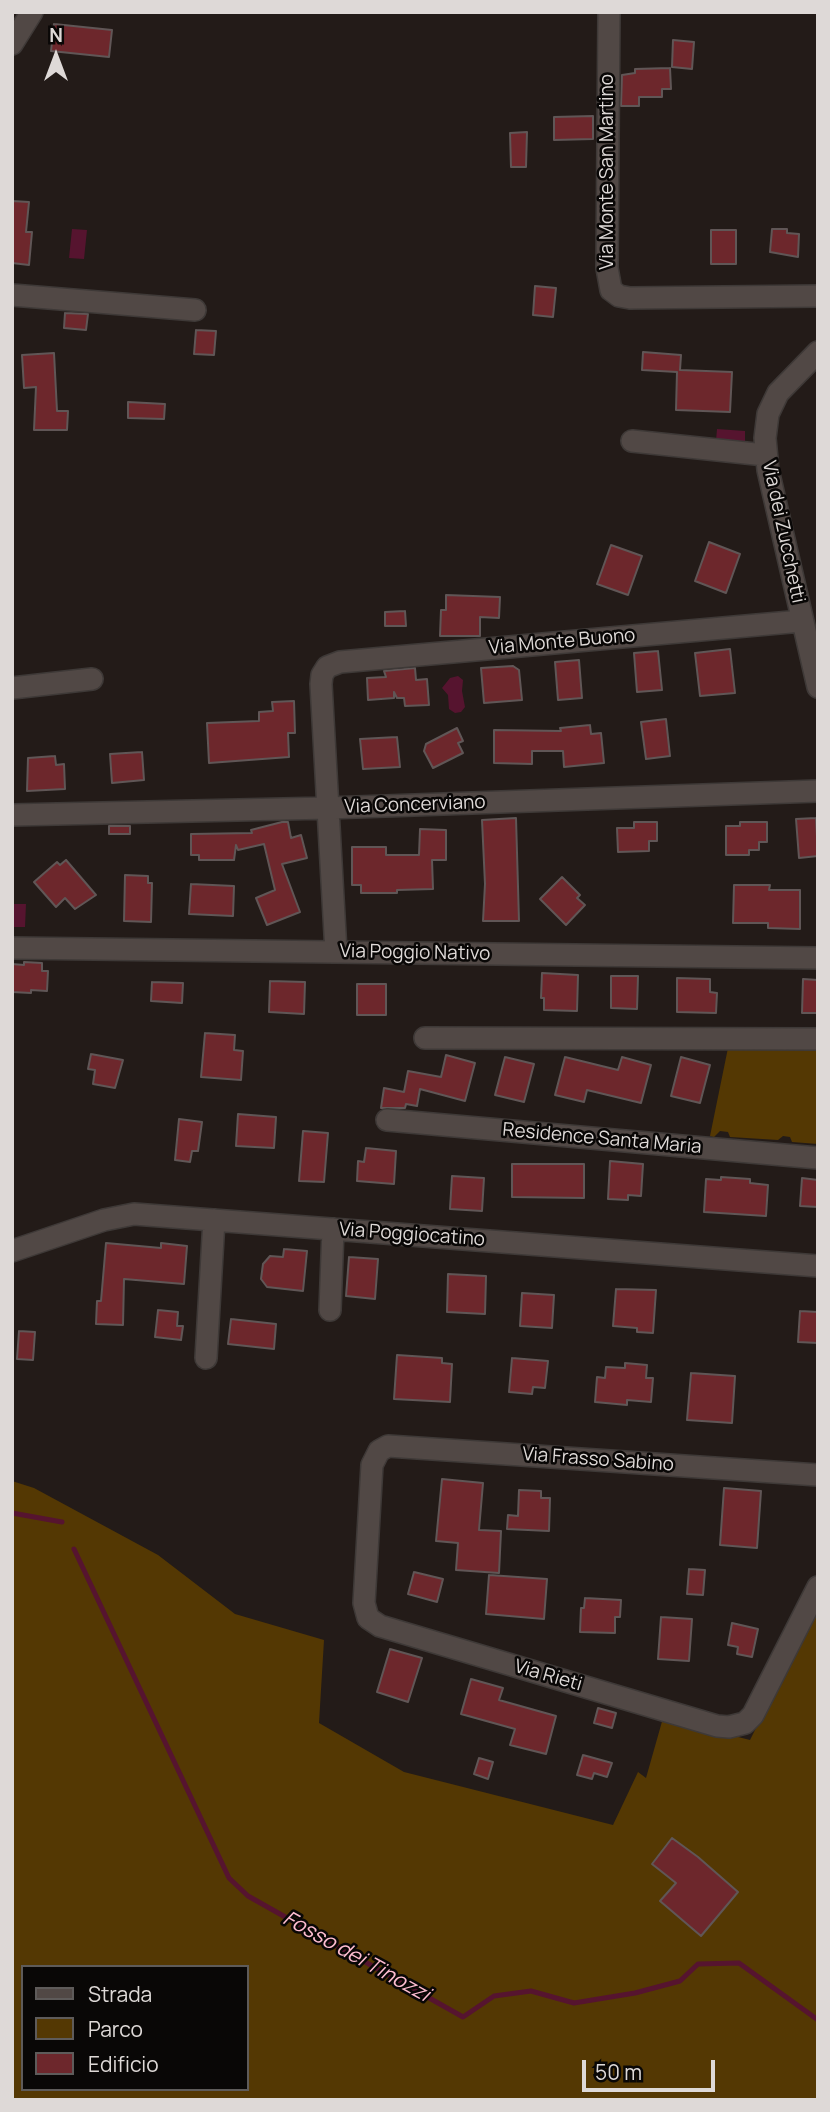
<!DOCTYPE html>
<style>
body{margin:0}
#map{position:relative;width:830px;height:2112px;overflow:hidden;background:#231b18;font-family:Manrope,sans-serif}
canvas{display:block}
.frame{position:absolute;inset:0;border:14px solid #ded9d7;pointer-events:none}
.legend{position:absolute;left:21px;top:1965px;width:228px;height:126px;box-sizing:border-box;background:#090706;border:2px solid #5e5b5a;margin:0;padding:9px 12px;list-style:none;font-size:21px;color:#ded9d7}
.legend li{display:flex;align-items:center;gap:14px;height:35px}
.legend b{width:35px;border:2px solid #5e5b5a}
.north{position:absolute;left:21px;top:21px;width:70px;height:70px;-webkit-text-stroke:5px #090706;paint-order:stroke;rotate:0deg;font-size:19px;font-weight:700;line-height:28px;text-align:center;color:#ded9d7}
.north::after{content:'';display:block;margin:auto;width:24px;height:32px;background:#ded9d7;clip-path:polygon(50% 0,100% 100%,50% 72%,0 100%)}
.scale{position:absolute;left:582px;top:2060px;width:133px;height:32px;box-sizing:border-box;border:4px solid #ded9d7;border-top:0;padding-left:9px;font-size:21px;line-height:24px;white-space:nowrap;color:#ded9d7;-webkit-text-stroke:5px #090706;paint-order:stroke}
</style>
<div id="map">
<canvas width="830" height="2112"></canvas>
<div class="frame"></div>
<ul class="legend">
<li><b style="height:9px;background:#514845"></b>Strada</li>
<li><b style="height:19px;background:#543803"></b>Parco</li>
<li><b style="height:19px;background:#6d272c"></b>Edificio</li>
</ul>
<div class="north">N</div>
<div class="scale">50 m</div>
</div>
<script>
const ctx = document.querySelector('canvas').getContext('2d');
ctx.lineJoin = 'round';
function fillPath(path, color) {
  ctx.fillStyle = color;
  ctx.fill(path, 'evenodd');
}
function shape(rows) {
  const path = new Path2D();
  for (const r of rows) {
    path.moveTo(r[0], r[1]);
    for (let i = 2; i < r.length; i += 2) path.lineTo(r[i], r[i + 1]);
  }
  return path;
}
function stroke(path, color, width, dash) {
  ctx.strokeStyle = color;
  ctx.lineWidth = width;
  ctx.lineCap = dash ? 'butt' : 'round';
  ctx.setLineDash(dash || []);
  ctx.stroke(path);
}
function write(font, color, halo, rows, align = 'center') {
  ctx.font = font + ' Manrope,sans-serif';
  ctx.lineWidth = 5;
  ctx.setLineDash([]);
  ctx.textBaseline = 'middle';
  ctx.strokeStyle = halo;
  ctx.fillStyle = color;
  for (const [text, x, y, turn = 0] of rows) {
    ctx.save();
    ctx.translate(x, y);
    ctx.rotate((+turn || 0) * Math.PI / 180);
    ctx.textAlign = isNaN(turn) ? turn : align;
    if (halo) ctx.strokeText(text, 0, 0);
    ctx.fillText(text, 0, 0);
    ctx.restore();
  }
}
fillPath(shape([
 [729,1043,818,1044,818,1144,792,1142,790,1137,783,1136,778,1140,730,1137,728,1132,720,1131,714,1137,710,1136],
 [12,1481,34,1488,158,1555,235,1614,324,1640,319,1723,404,1772,613,1825,638,1772,646,1778,663,1718,750,1740,818,1604,818,2100,12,2100],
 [23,1967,247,1967,247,2089,23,2089]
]), '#543803');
fillPath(shape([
 [72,229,87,230,84,259,69,258],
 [717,429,745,431,745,443,716,441],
 [458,676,463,680,462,691,465,707,461,712,455,713,449,709,448,695,442,688,450,678],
 [14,904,26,904,25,927,12,927]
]), '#56142f');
stroke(shape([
 [12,1513,62,1522],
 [74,1549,229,1878,248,1896,463,2017,494,1996,531,1991,574,2003,635,1993,680,1981,698,1964,739,1963,818,2020]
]), '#56142f', 5);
const building = shape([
 [54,24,112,30,109,57,51,51,54,24],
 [673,40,694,42,692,69,672,67,673,40],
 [670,68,671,89,662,89,662,97,639,97,639,106,621,106,622,75,635,73,635,69,670,68],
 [593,116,593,139,554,140,554,117,593,116],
 [527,132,526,167,511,167,510,133,527,132],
 [12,201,29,202,26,232,32,232,29,265,12,263,12,201],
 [772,229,787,229,787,233,799,234,798,257,770,252,772,229],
 [711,230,736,230,736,264,711,264,711,230],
 [535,286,556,288,553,317,533,315,535,286],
 [65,313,88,314,86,330,64,328,65,313],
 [196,330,216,331,214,355,194,354,196,330],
 [643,352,681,355,680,370,732,372,730,412,676,410,677,372,642,370,643,352],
 [54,353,57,411,68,411,67,430,34,430,36,387,24,388,22,355,54,353],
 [128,402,165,404,164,419,128,418,128,402],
 [709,542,740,554,726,593,695,581,709,542],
 [611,545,642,556,628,595,597,584,611,545],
 [446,595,500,597,499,618,480,617,480,636,440,636,441,610,446,610,446,595],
 [405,611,406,626,385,626,385,612,405,611],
 [730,649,735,693,700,696,695,653,730,649],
 [658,651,662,690,637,692,634,653,658,651],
 [579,660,582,698,558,700,555,662,579,660],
 [513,666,519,670,522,700,484,703,481,668,513,666],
 [415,668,416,680,427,679,429,705,405,706,404,698,397,698,394,692,394,698,368,700,367,678,386,677,384,671,415,668],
 [294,701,295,733,288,733,289,757,209,763,207,723,259,721,259,712,273,711,272,702,294,701],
 [666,719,670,756,646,759,641,722,666,719],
 [590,725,591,734,601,733,604,763,564,767,563,751,532,751,532,764,494,763,494,730,561,731,560,728,590,725],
 [457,728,463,741,458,743,463,753,433,768,424,751,426,744,457,728],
 [397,737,400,767,363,769,360,739,397,737],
 [142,752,144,780,112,783,110,754,142,752],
 [55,756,56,765,64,764,65,789,27,791,28,758,55,756],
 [516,818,519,921,483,921,485,884,482,820,516,818],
 [816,818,818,856,799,858,796,819,816,818],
 [282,822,288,822,291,838,301,835,307,858,282,864,300,912,267,925,256,898,275,890,264,844,238,850,236,845,234,860,199,860,199,855,191,855,191,834,252,833,251,830,282,822],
 [634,822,657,822,657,841,649,841,649,851,618,852,617,828,634,828,634,822],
 [740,822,767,822,767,842,759,842,759,850,749,850,749,855,726,855,726,826,740,826,740,822],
 [109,826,130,826,130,834,109,834,109,826],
 [420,829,446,830,446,860,432,860,433,889,397,890,397,893,361,893,361,885,352,885,352,847,386,847,386,855,419,855,420,829],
 [66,860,96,895,75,909,65,898,56,907,34,882,57,862,60,865,66,860],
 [125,875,148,876,148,883,152,883,151,922,124,921,125,875],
 [562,877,580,895,577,898,585,905,566,925,540,899,562,877],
 [191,884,234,886,233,916,189,914,191,884],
 [734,885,770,885,769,890,800,890,800,929,768,928,768,923,733,923,734,885],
 [24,962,42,963,42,971,48,971,47,991,31,990,31,993,12,992,12,964,24,965,24,962],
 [542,973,578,975,577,1011,544,1010,544,998,541,998,542,973],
 [611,976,638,976,637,1009,611,1008,611,976],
 [677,978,710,979,710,992,717,993,716,1013,677,1012,677,978],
 [803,979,818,980,818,1013,802,1013,803,979],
 [270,981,305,982,304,1014,269,1012,270,981],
 [152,982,183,983,182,1003,151,1001,152,982],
 [357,984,386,984,386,1015,357,1015,357,984],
 [205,1033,235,1035,234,1050,243,1051,241,1080,201,1077,205,1033],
 [91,1054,123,1060,115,1088,93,1084,95,1070,88,1069,91,1054],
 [446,1055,475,1063,465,1101,420,1089,417,1106,406,1104,405,1108,381,1108,384,1088,404,1092,408,1071,441,1077,446,1055],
 [505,1057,534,1064,524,1102,495,1095,505,1057],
 [565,1057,618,1070,622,1057,651,1065,641,1103,587,1090,584,1102,555,1095,565,1057],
 [681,1057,710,1065,700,1103,671,1096,681,1057],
 [238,1114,276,1117,274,1148,236,1146,238,1114],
 [179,1119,202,1122,198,1151,192,1151,190,1162,175,1160,179,1119],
 [303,1131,328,1133,324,1182,299,1181,303,1131],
 [366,1148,396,1151,394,1184,357,1181,358,1161,364,1162,366,1148],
 [610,1161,643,1164,641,1196,628,1195,628,1200,608,1199,610,1161],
 [512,1164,584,1164,584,1198,512,1197,512,1164],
 [452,1176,484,1178,482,1211,450,1209,452,1176],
 [721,1177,750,1179,750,1183,768,1185,766,1216,704,1212,706,1179,721,1180,721,1177],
 [802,1178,818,1180,818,1207,800,1206,802,1178],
 [106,1243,161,1248,161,1243,187,1246,184,1284,124,1279,123,1325,96,1324,97,1301,101,1301,106,1243],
 [284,1249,307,1251,303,1291,267,1287,261,1279,263,1264,270,1256,283,1257,284,1249],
 [349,1257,378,1259,375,1299,346,1296,349,1257],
 [448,1274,486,1276,485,1314,447,1312,448,1274],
 [616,1289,656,1290,653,1333,637,1332,637,1328,613,1326,616,1289],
 [522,1293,554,1295,552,1328,520,1326,522,1293],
 [158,1310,178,1312,177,1326,183,1326,181,1340,155,1337,158,1310],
 [800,1311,818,1312,818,1343,798,1342,800,1311],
 [231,1319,276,1324,274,1349,228,1344,231,1319],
 [19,1331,35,1332,33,1360,17,1359,19,1331],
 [397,1355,442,1358,442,1363,452,1364,450,1402,394,1399,397,1355],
 [512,1358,548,1361,545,1388,533,1387,532,1394,509,1392,512,1358],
 [625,1363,647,1365,646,1378,653,1378,651,1402,627,1400,627,1405,595,1402,597,1377,605,1378,606,1367,625,1368,625,1363],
 [691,1373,735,1376,732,1423,687,1420,691,1373],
 [442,1479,483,1483,479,1530,501,1531,499,1573,456,1570,458,1543,436,1541,442,1479],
 [724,1488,761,1491,757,1548,720,1545,724,1488],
 [519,1490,541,1491,541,1498,550,1498,549,1531,507,1529,508,1515,518,1516,519,1490],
 [689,1569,705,1570,703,1595,687,1594,689,1569],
 [414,1572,443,1579,437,1602,408,1594,414,1572],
 [489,1575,547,1579,544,1619,486,1614,489,1575],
 [585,1598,621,1600,620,1617,615,1617,615,1633,580,1632,581,1608,584,1608,585,1598],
 [661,1617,692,1619,689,1661,658,1659,661,1617],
 [732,1623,758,1629,752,1657,737,1654,738,1647,728,1645,732,1623],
 [390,1649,422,1658,408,1702,377,1692,390,1649],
 [471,1679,503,1688,499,1700,556,1716,546,1754,510,1745,515,1729,461,1714,471,1679],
 [598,1708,616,1713,612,1728,594,1723,598,1708],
 [583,1755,612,1763,607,1777,594,1773,592,1779,577,1775,583,1755],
 [479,1758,493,1762,488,1779,474,1774,479,1758],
 [672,1838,698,1857,738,1892,701,1936,660,1901,676,1883,652,1864,672,1838]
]);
fillPath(building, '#6d272c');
stroke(building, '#605656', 2);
const minor = shape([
 [609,12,607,268,611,290,619,296,630,298,818,296],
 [12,44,32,12],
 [12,295,195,310],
 [818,352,778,393,768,414,765,438,768,470,818,687],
 [632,441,765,455],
 [12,688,92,679],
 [12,815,328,808,818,791],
 [12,948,818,958],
 [336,952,321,684,322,675,327,667,340,662,802,621],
 [425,1038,818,1039],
 [387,1120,818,1158],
 [12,1251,104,1220,134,1214,818,1266],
 [330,1310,333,1229],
 [206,1358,214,1220],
 [818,1475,388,1446,379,1451,372,1465,364,1603,368,1618,380,1626,717,1726,729,1727,745,1723,753,1715,818,1587]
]);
stroke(minor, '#3e3937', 24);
stroke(minor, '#514845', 21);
write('19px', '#ded9d7', '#090706', [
 ["Via Monte San Martino",608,172,-90],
 ["Via dei Zucchetti",783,532,78],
 ["Via Monte Buono",562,642,-5],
 ["Via Concerviano",415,805,-2],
 ["Via Poggio Nativo",415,953,1],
 ["Residence Santa Maria",602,1139,5],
 ["Via Poggiocatino",412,1235,4],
 ["Via Frasso Sabino",598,1460,4],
 ["Via Rieti",548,1676,16]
]);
write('italic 21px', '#febdd0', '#090706', [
 ["Fosso dei Tinozzi",356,1957,29]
]);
</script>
